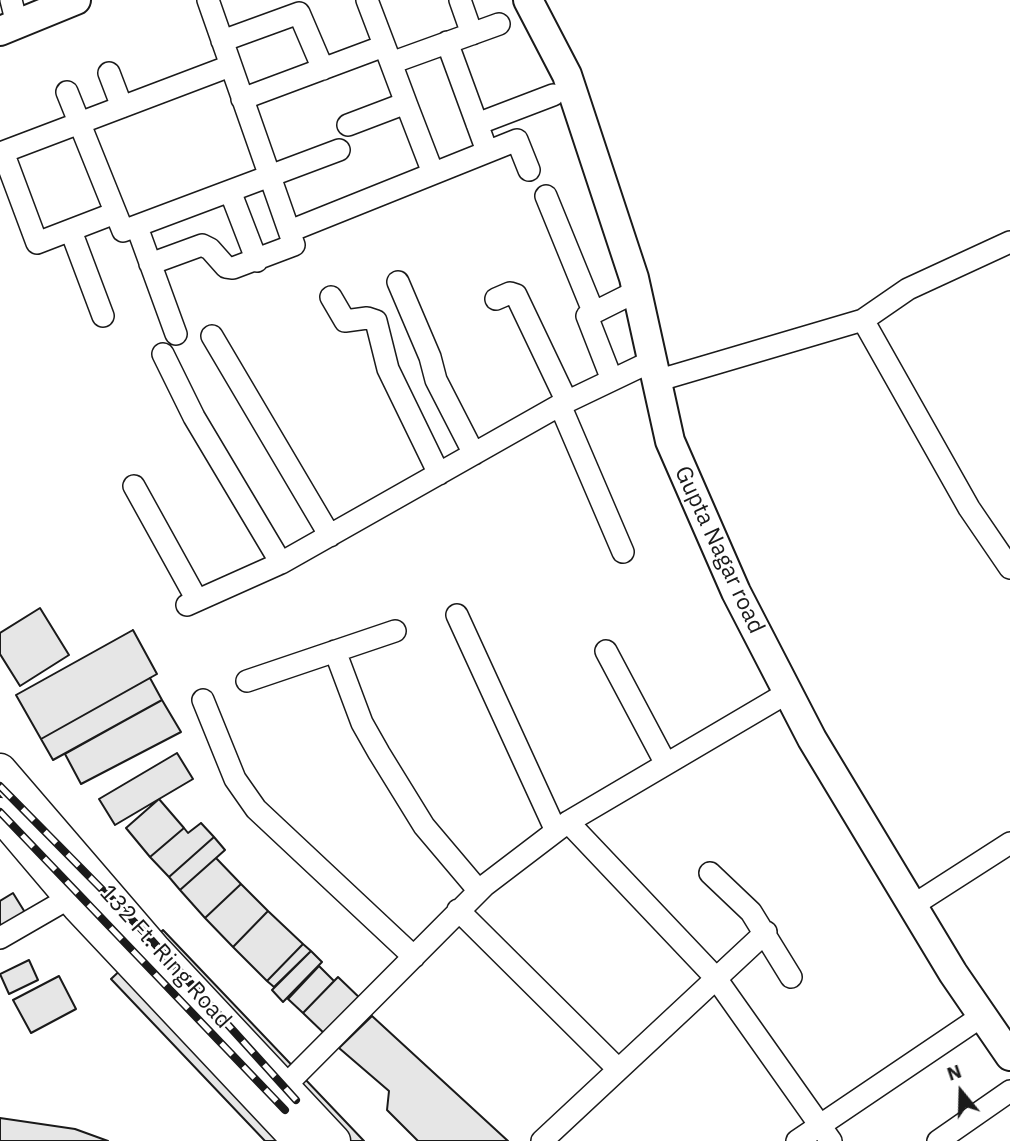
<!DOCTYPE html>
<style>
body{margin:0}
#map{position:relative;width:1010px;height:1141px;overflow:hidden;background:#fff;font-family:"IBM Plex Sans",sans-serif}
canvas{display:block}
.north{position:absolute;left:926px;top:1057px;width:70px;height:70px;-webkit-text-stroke:5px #fff;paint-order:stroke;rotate:341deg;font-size:19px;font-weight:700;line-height:28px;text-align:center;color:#1a1a1a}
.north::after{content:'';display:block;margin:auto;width:24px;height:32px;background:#1a1a1a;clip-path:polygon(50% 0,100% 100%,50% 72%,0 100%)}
</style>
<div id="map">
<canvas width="1010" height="1141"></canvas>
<div class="north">N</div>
</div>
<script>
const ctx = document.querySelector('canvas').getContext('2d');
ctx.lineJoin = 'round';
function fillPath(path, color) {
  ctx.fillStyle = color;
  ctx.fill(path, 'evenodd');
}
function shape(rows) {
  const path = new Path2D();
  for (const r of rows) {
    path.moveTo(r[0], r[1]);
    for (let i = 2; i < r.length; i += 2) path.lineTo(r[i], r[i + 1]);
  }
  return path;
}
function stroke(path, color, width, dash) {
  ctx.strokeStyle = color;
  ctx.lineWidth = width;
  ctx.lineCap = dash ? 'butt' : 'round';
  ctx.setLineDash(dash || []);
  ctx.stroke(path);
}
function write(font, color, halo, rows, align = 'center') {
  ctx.font = font + ' "IBM Plex Sans",sans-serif';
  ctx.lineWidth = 5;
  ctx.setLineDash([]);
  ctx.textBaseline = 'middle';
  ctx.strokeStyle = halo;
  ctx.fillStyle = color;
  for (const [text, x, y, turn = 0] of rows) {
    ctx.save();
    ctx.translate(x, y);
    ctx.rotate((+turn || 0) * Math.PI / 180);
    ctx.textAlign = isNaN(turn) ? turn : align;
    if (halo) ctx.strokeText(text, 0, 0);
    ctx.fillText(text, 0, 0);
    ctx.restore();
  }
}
const building = shape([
 [40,608,69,655,20,686,0,654,0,633,40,608],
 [133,630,157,674,41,739,16,695,133,630],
 [150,678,162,700,53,760,41,739,150,678],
 [162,700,181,732,81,784,65,754,162,700],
 [177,753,193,779,115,825,99,799,177,753],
 [159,799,184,828,150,857,126,828,159,799],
 [201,823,214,837,169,877,150,857,184,828,188,833,201,823],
 [214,837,225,850,180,890,169,877,214,837],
 [216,858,241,884,205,918,180,890,216,858],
 [241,884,268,911,233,947,205,918,241,884],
 [13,893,26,914,0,929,0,901,13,893],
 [268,911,303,944,267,981,233,947,268,911],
 [163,930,364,1141,265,1141,111,979,163,930],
 [303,944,311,951,274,987,267,981,303,944],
 [311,951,322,962,283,1002,272,990,311,951],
 [29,960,38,980,9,994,0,974,29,960],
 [319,966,334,981,303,1013,288,999,319,966],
 [59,976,76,1009,31,1033,13,1000,59,976],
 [338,977,364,1002,329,1038,303,1013,338,977],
 [372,1016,508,1141,418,1141,387,1110,389,1091,339,1048,372,1016],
 [0,1118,75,1129,108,1141,0,1141,0,1118]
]);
fillPath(building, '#e6e6e6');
stroke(building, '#1a1a1a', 2);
const street = shape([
 [11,0,17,24],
 [367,0,391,63,499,24],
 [460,0,472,34],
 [222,41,299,13,323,69],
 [447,42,487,151],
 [109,73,122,107],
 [67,92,123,231,339,150],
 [242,99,384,46],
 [406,103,433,173],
 [477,124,553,95],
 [348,125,406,103,391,63],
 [230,191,257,261],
 [546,196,593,311],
 [115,213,37,243,3,152,230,66],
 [137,227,176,334],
 [71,231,103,316],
 [290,231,517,140,529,170],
 [150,264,202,245,210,249,226,267,233,268,294,245,208,0],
 [398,282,430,357,436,380,474,454],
 [331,297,345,321,367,318,376,321,388,369,439,474],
 [496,299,510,293,516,295,567,402],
 [863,320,908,289,1010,242],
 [212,336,330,536],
 [163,354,194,417,281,563,560,405,652,361],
 [612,380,587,316,637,291],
 [656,381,863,320,969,508,1010,568],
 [560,405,623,552],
 [134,486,197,600],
 [187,605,281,563],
 [457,615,556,831],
 [335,651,362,723,379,753,424,826,479,891],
 [606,651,666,764],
 [247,681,395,631],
 [203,700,235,779,256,809,414,957],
 [568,822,715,977,831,1141],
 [710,873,751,912,791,977],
 [912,906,1010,843],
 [458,910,618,1069],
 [0,938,71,897],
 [284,1087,484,886,568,822,787,693],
 [542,1141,766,932],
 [797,1141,982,1016],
 [938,1141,1010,1091]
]);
const secondary = shape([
 [528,0,567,75,634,278,670,441,736,592,812,739,953,973,1010,1056],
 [0,31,76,0]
]);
const primary = shape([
 [0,770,154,949,334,1141],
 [0,814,78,906,299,1141]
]);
stroke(street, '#1a1a1a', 24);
stroke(secondary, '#1a1a1a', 32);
stroke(primary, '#1a1a1a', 35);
stroke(street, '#fff', 21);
stroke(secondary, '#fff', 28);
stroke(primary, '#fff', 32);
const rail = shape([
 [0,786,145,933,296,1100],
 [0,812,285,1110]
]);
stroke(rail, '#1a1a1a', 8);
stroke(rail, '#fff', 5, [16]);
write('23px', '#1a1a1a', '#fff', [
 ["Gupta Nagar road",719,550,65],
 ["132 Ft. Ring Road",165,957,48]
]);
</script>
